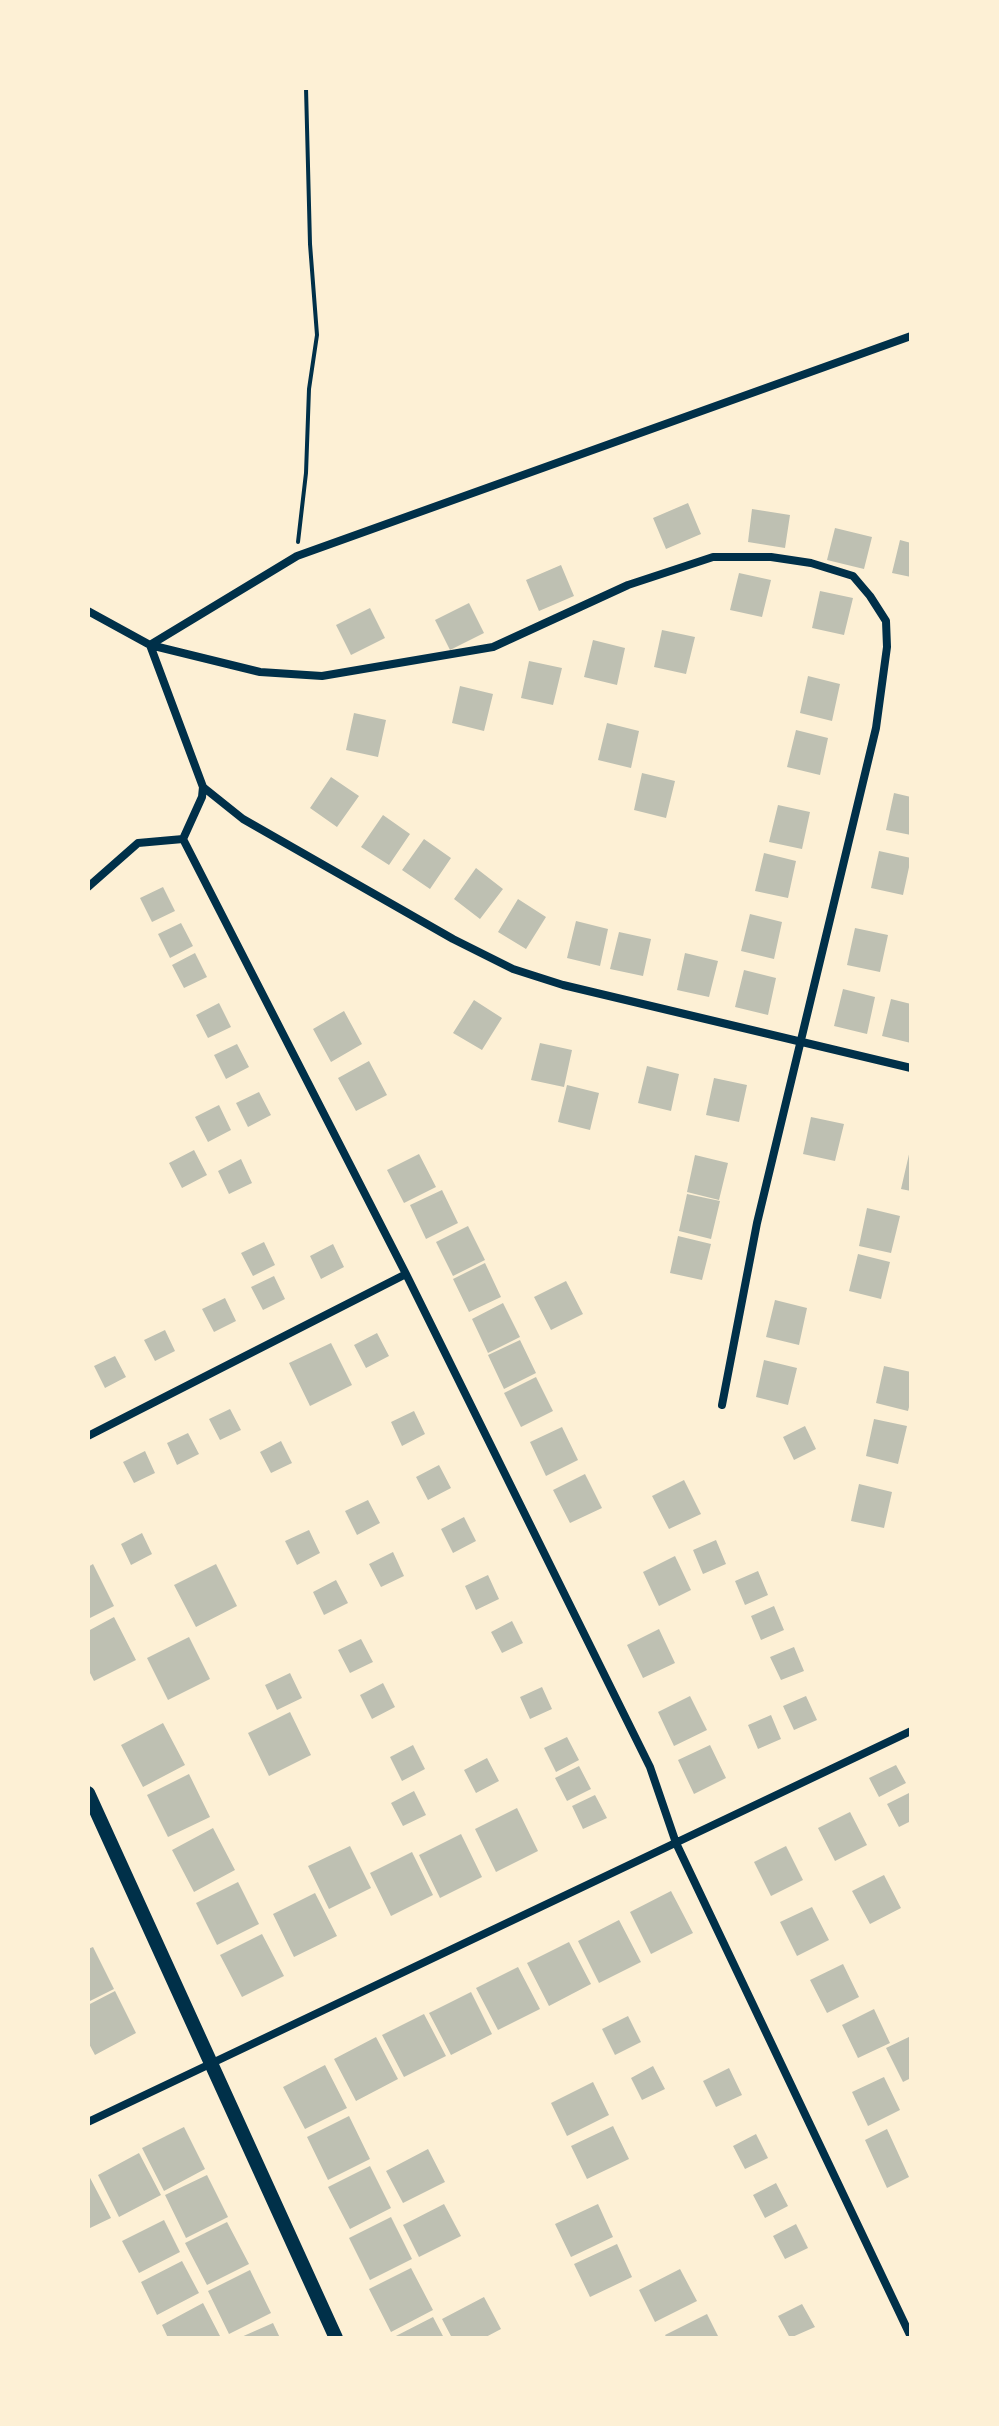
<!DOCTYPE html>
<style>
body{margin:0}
#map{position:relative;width:999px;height:2426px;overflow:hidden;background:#fdf0d5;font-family:Merriweather,serif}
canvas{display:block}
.frame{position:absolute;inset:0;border:90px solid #fdf0d5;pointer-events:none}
</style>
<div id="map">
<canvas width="999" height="2426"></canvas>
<div class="frame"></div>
</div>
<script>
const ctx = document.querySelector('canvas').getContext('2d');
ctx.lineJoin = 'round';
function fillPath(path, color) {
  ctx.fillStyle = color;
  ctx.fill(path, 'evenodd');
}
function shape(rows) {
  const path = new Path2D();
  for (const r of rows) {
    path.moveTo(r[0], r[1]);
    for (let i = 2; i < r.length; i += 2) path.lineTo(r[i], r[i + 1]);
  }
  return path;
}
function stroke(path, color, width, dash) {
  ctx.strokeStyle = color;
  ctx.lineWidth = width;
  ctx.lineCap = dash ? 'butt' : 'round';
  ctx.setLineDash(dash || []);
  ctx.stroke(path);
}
fillPath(shape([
 [688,503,701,534,666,549,653,518],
 [752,509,790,515,785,548,748,542],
 [835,528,872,537,864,569,827,560],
 [900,540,911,543,911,577,892,573],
 [561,565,574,596,539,611,526,580],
 [739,573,771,580,762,617,730,610],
 [820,591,853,598,844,635,812,628],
 [469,603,484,633,450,650,435,620],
 [370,608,385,638,351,655,336,625],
 [662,630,695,637,686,674,654,667],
 [593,640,625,648,617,685,584,677],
 [529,661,562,668,553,705,521,698],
 [808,676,840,684,832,721,800,713],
 [460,686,493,694,484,731,452,723],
 [354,713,386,720,378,757,346,750],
 [607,723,639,731,631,768,598,760],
 [796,730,828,738,820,775,787,767],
 [642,773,675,781,666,818,634,810],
 [331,777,359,796,337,827,310,808],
 [894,793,911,797,911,835,886,830],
 [778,805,810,812,802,849,769,842],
 [383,815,410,834,389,865,361,847],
 [424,839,451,858,430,889,402,870],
 [879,851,911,858,903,895,871,888],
 [764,853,796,861,788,898,755,891],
 [476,868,503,889,480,919,454,899],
 [163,887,175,911,152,922,140,898],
 [518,899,546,917,526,949,498,932],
 [750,914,782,922,774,959,741,951],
 [576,921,608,929,600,966,567,958],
 [181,923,193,946,170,958,158,934],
 [855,928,888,935,880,972,847,965],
 [619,932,651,939,643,976,610,969],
 [195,953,207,977,184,988,172,965],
 [685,953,718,961,709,997,677,990],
 [744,970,776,978,768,1015,735,1007],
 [843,989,875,997,867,1034,834,1026],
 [891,999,911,1004,911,1043,882,1036],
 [474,1000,502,1018,482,1050,453,1033],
 [219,1003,231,1027,208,1038,196,1015],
 [344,1011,362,1044,331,1062,313,1029],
 [540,1043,572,1050,564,1087,531,1080],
 [237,1044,249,1067,226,1079,214,1055],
 [369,1061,387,1095,356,1111,338,1078],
 [647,1066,679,1074,671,1111,638,1103],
 [714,1078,747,1085,739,1122,706,1115],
 [567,1085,599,1093,590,1130,558,1122],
 [259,1092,271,1115,248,1127,236,1103],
 [219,1105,231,1130,208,1142,195,1117],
 [811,1117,844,1124,835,1161,803,1154],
 [194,1150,207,1175,182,1188,169,1163],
 [910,1150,911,1150,911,1191,901,1189],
 [419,1154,436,1187,404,1203,387,1170],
 [695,1155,728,1163,719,1200,687,1192],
 [241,1159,252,1183,229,1194,218,1171],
 [442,1190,458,1223,426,1239,410,1205],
 [687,1194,720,1201,711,1239,679,1231],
 [867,1208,900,1216,891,1253,859,1246],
 [468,1226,485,1260,453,1276,436,1242],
 [678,1236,711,1244,702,1280,670,1273],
 [264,1242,275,1265,253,1276,241,1253],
 [333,1244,344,1267,321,1279,310,1256],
 [858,1254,890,1262,881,1299,849,1291],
 [485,1263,501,1297,469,1312,453,1279],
 [274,1276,285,1299,263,1310,251,1287],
 [566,1281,583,1314,551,1330,534,1297],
 [225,1298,236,1321,214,1332,202,1309],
 [775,1300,807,1308,799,1345,766,1337],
 [503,1303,520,1337,488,1353,472,1319],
 [165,1330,175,1351,155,1361,144,1340],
 [377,1333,389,1356,366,1368,354,1345],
 [520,1340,536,1373,504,1389,488,1355],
 [331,1343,352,1385,310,1406,289,1363],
 [115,1356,126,1377,105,1388,94,1366],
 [764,1360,797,1368,788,1405,756,1397],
 [884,1366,911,1372,911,1399,908,1411,876,1403],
 [536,1377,553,1411,521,1427,504,1393],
 [230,1409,241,1430,220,1440,209,1419],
 [414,1411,425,1434,402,1446,391,1422],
 [874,1419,907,1426,898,1464,866,1456],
 [805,1426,816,1449,794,1460,783,1437],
 [562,1427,578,1460,546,1476,530,1442],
 [188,1433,199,1454,177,1465,167,1443],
 [281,1441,292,1463,271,1473,260,1452],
 [145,1451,155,1473,134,1483,123,1462],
 [439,1465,451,1488,428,1500,416,1477],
 [585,1474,602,1508,570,1523,553,1490],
 [684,1480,701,1514,669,1529,652,1496],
 [859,1484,892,1492,884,1528,851,1521],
 [368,1500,380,1523,357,1535,345,1511],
 [464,1517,476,1541,453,1553,441,1529],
 [309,1530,320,1553,297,1565,285,1541],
 [142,1533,152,1554,131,1565,121,1544],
 [716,1540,726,1564,703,1574,693,1550],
 [393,1552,404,1576,381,1587,369,1564],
 [675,1556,691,1590,659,1606,643,1572],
 [93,1564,114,1606,88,1619,88,1567],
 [216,1564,237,1606,196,1627,174,1585],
 [758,1571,768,1595,745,1605,735,1581],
 [488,1575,499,1599,476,1610,465,1586],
 [336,1580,348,1603,324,1615,313,1592],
 [774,1606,784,1630,761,1640,751,1616],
 [114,1617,136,1660,94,1681,88,1669,88,1631],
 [512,1621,523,1643,502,1653,491,1632],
 [659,1629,675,1663,643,1678,627,1645],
 [189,1637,210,1679,168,1700,147,1658],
 [361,1639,373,1662,350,1673,338,1650],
 [794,1647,804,1671,781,1680,770,1657],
 [290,1673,302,1698,277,1710,265,1685],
 [383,1683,395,1707,372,1719,360,1695],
 [542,1687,552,1709,530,1719,520,1697],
 [690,1696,707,1730,674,1746,658,1712],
 [806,1696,817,1720,794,1730,783,1706],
 [290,1712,311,1755,269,1776,248,1733],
 [771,1715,781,1739,758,1749,748,1725],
 [163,1723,185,1765,143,1787,121,1745],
 [567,1737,579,1760,556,1772,544,1748],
 [413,1745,425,1769,402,1781,390,1757],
 [710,1745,726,1778,694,1794,678,1760],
 [487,1758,499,1781,476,1793,464,1770],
 [896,1765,906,1783,879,1797,869,1778],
 [579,1766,591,1789,567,1801,555,1778],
 [189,1774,210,1817,168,1837,147,1795],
 [414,1791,426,1815,403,1826,391,1803],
 [911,1792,911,1821,899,1827,887,1804],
 [595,1795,607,1818,583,1829,572,1806],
 [517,1808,538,1851,496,1872,475,1829],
 [850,1812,867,1845,835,1861,818,1828],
 [213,1828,235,1870,194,1892,172,1850],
 [461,1834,482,1877,440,1898,419,1855],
 [350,1846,371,1888,329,1909,308,1866],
 [786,1846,803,1880,771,1896,754,1862],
 [412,1852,433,1895,391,1916,370,1873],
 [884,1875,901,1908,870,1924,852,1891],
 [238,1882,259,1924,217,1945,196,1903],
 [671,1891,693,1933,651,1954,630,1912],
 [315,1893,337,1936,294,1957,273,1914],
 [812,1907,829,1940,797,1956,780,1922],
 [619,1920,641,1962,599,1983,578,1941],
 [262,1934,284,1976,242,1997,220,1955],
 [569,1942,591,1984,549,2006,527,1963],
 [93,1947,114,1989,88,2002,88,1949],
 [843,1964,859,1997,827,2013,810,1980],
 [518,1967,540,2009,498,2030,476,1988],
 [115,1991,136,2033,95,2055,88,2042,88,2005],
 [471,1992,492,2034,451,2055,429,2013],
 [874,2009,890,2043,858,2058,842,2025],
 [424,2014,446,2056,404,2077,382,2035],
 [628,2016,641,2042,615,2055,602,2029],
 [911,2036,911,2078,903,2082,886,2048],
 [376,2037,398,2079,356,2101,334,2059],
 [325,2065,347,2108,305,2129,283,2087],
 [653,2066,665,2089,642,2100,631,2078],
 [729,2068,742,2095,716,2107,703,2081],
 [884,2077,900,2110,868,2126,852,2092],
 [593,2082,609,2115,567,2136,551,2103],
 [349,2116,370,2159,328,2180,307,2137],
 [613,2126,629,2159,587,2179,571,2146],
 [184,2127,205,2169,164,2191,142,2148],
 [887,2129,909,2177,887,2188,865,2140],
 [756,2134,768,2158,745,2169,733,2146],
 [428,2149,445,2182,403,2203,386,2171],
 [139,2153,161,2195,119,2217,98,2175],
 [370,2166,391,2208,350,2229,328,2187],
 [88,2174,111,2218,88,2229],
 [207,2175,228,2217,186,2238,165,2195],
 [776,2183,788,2206,765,2218,753,2195],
 [444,2204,461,2236,419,2257,403,2225],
 [598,2204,613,2237,571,2257,555,2224],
 [391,2217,412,2259,370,2280,349,2238],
 [164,2220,180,2252,139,2273,122,2241],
 [227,2222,249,2264,207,2285,185,2243],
 [796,2224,808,2248,785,2259,773,2236],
 [617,2244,632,2277,590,2297,574,2264],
 [182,2261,199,2293,157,2315,141,2282],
 [411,2268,433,2310,391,2332,369,2289],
 [680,2269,697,2301,655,2322,639,2290],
 [250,2270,271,2313,229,2334,208,2291],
 [484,2297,501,2329,484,2338,452,2338,442,2319],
 [203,2303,220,2336,215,2338,168,2338,162,2325],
 [802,2304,815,2327,790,2338,778,2316],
 [707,2314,719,2338,667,2338,665,2335],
 [433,2317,444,2338,392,2338],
 [273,2323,280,2338,239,2338]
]), '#bec0b2');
stroke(shape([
 [298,542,306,473,309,389,317,335,310,244,306,88]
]), '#003049', 4);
stroke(shape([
 [88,611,150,645,260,672,322,676,493,647,628,585,713,557,771,557,811,563,853,576,870,596,886,621,887,647,876,728,757,1223,722,1405],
 [150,645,203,787,243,819,453,939,513,969,563,985,911,1068],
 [150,645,297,556,911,336],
 [183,839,406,1274,650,1767,676,1843,911,2337],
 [183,839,202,797,203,787],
 [88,887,138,843,183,839],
 [88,1436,406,1274],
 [88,2122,911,1731]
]), '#003049', 8);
stroke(shape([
 [88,1793,336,2338]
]), '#003049', 14);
</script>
